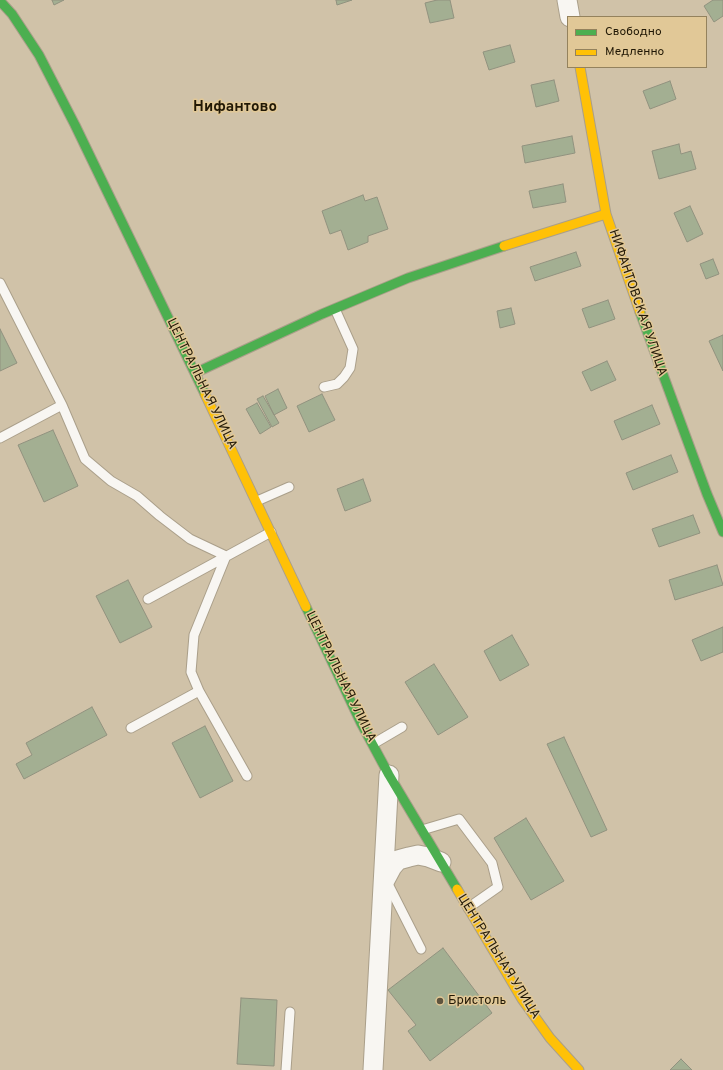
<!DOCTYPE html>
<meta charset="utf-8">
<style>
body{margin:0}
#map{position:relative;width:723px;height:1070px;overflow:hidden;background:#d0c2a8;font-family:Overpass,sans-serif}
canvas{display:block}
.legend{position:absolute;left:567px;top:16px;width:140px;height:52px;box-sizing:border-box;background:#e1c897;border:1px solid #94825d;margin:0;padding:5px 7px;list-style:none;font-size:12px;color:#211805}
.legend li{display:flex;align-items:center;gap:8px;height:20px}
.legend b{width:20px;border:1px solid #94825d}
</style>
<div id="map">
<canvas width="723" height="1070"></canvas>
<ul class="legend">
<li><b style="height:5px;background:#4caf50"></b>Свободно</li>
<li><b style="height:5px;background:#ffc107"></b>Медленно</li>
</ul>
</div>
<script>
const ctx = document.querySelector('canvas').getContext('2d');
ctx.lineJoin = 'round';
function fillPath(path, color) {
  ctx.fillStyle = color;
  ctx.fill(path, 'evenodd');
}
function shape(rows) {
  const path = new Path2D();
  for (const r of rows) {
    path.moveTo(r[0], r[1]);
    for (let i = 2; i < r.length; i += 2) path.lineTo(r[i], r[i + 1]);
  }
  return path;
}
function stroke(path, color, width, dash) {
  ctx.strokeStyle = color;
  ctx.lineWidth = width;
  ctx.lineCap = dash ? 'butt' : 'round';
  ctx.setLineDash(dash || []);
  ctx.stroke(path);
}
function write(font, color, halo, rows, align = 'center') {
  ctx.font = font + ' Overpass,sans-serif';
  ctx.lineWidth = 3;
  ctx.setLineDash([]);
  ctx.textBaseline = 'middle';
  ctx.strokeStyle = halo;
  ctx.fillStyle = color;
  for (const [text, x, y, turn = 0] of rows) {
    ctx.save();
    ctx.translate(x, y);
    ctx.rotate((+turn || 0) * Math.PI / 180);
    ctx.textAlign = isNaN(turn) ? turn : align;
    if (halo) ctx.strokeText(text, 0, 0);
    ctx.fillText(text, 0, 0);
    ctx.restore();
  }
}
const building = shape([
 [52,0,64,0,54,5,52,0],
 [336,0,352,0,337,5,336,0],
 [437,0,450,0,454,18,430,23,425,3,437,0],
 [713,0,723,0,723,16,714,22,704,6,713,0],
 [510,45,515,62,489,70,483,52,510,45],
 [554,80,559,101,536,107,531,85,554,80],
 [670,81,676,99,650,109,643,91,670,81],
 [572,136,575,153,525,163,522,146,572,136],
 [679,144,681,154,691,151,696,169,659,179,652,151,679,144],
 [563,184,566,202,533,208,529,191,563,184],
 [363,195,365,201,377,197,388,229,368,236,368,242,348,250,341,230,330,234,322,211,363,195],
 [690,206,703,234,687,242,674,213,690,206],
 [576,252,581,266,535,281,530,267,576,252],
 [713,259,719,274,706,279,700,264,713,259],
 [608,300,615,319,589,328,582,309,608,300],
 [511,308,515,324,500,328,497,311,511,308],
 [0,329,17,363,0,371,0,329],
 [723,335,723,371,709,341,723,335],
 [607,361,616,380,591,391,582,372,607,361],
 [278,389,287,408,274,415,265,396,278,389],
 [322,394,335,420,309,432,297,406,322,394],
 [263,396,279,423,272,427,257,399,263,396],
 [257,403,271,427,260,434,246,409,257,403],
 [652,405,660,424,622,440,614,421,652,405],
 [53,430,78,486,44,502,18,445,53,430],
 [671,455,678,472,633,490,626,473,671,455],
 [363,479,371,501,345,511,337,489,363,479],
 [693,515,700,533,659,547,652,529,693,515],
 [717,565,723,585,675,600,669,580,717,565],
 [128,580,152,627,120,643,96,596,128,580],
 [723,627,723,652,701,661,692,640,723,627],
 [512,635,529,665,500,681,484,651,512,635],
 [434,664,468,717,438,735,405,682,434,664],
 [92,707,107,735,24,779,16,764,32,755,26,743,92,707],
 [205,726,233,781,200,798,172,743,205,726],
 [564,737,607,830,591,837,547,744,564,737],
 [526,818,564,881,531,900,494,838,526,818],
 [443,948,492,1013,430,1061,408,1031,416,1025,388,990,443,948],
 [241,998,277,1000,274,1066,237,1064,241,998],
 [681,1059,692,1070,670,1070,681,1059]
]);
fillPath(building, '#a3af92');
stroke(building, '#91927f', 1);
const lane = shape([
 [0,283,62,405,85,459,111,481,137,496,160,516,190,539,226,556,194,635,191,672,199,691,247,776],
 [324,387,337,384,344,377,350,368,353,349,335,309],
 [0,438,62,405],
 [257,501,289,487],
 [148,599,271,532],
 [131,728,199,691],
 [373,744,402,727],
 [422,830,459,819,492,863,498,887,468,908],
 [387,882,421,949],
 [286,1070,290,1012]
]);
const street = shape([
 [567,0,570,17],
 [384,882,392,867,398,860,409,857,418,855,428,857,441,862],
 [373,1070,389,775]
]);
const fast = shape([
 [0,1,12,14,39,55,75,125,205,394],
 [640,312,707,494,723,532],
 [195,373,322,314,408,278,504,246],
 [306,607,361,723,389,775,457,889]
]);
const slow = shape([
 [580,67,606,214,640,312],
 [504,246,606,214],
 [205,394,306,607],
 [457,889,522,999,550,1038,579,1070]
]);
stroke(lane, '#aa9f8a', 11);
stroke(street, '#aa9f8a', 21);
stroke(fast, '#aa9f8a', 11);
stroke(slow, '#aa9f8a', 11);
stroke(lane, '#f8f6f2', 9);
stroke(street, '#f8f6f2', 19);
stroke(fast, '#4caf50', 9);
stroke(slow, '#ffc107', 9);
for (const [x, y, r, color] of [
 [440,1001,4,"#5e543e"]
]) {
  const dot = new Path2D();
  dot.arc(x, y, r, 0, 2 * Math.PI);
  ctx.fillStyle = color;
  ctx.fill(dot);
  stroke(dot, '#e1c897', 1.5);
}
write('13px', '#211805', '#e1c897', [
 ["НИФАНТОВСКАЯ УЛИЦА",637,303,71],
 ["ЦЕНТРАЛЬНАЯ УЛИЦА",201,384,64],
 ["ЦЕНТРАЛЬНАЯ УЛИЦА",340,677,64],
 ["ЦЕНТРАЛЬНАЯ УЛИЦА",498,957,58]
]);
write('13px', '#211805', '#e1c897', [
 ["Бристоль",448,1001]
], 'left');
write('bold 15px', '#211805', '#e1c897', [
 ["Нифантово",235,108]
]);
</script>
